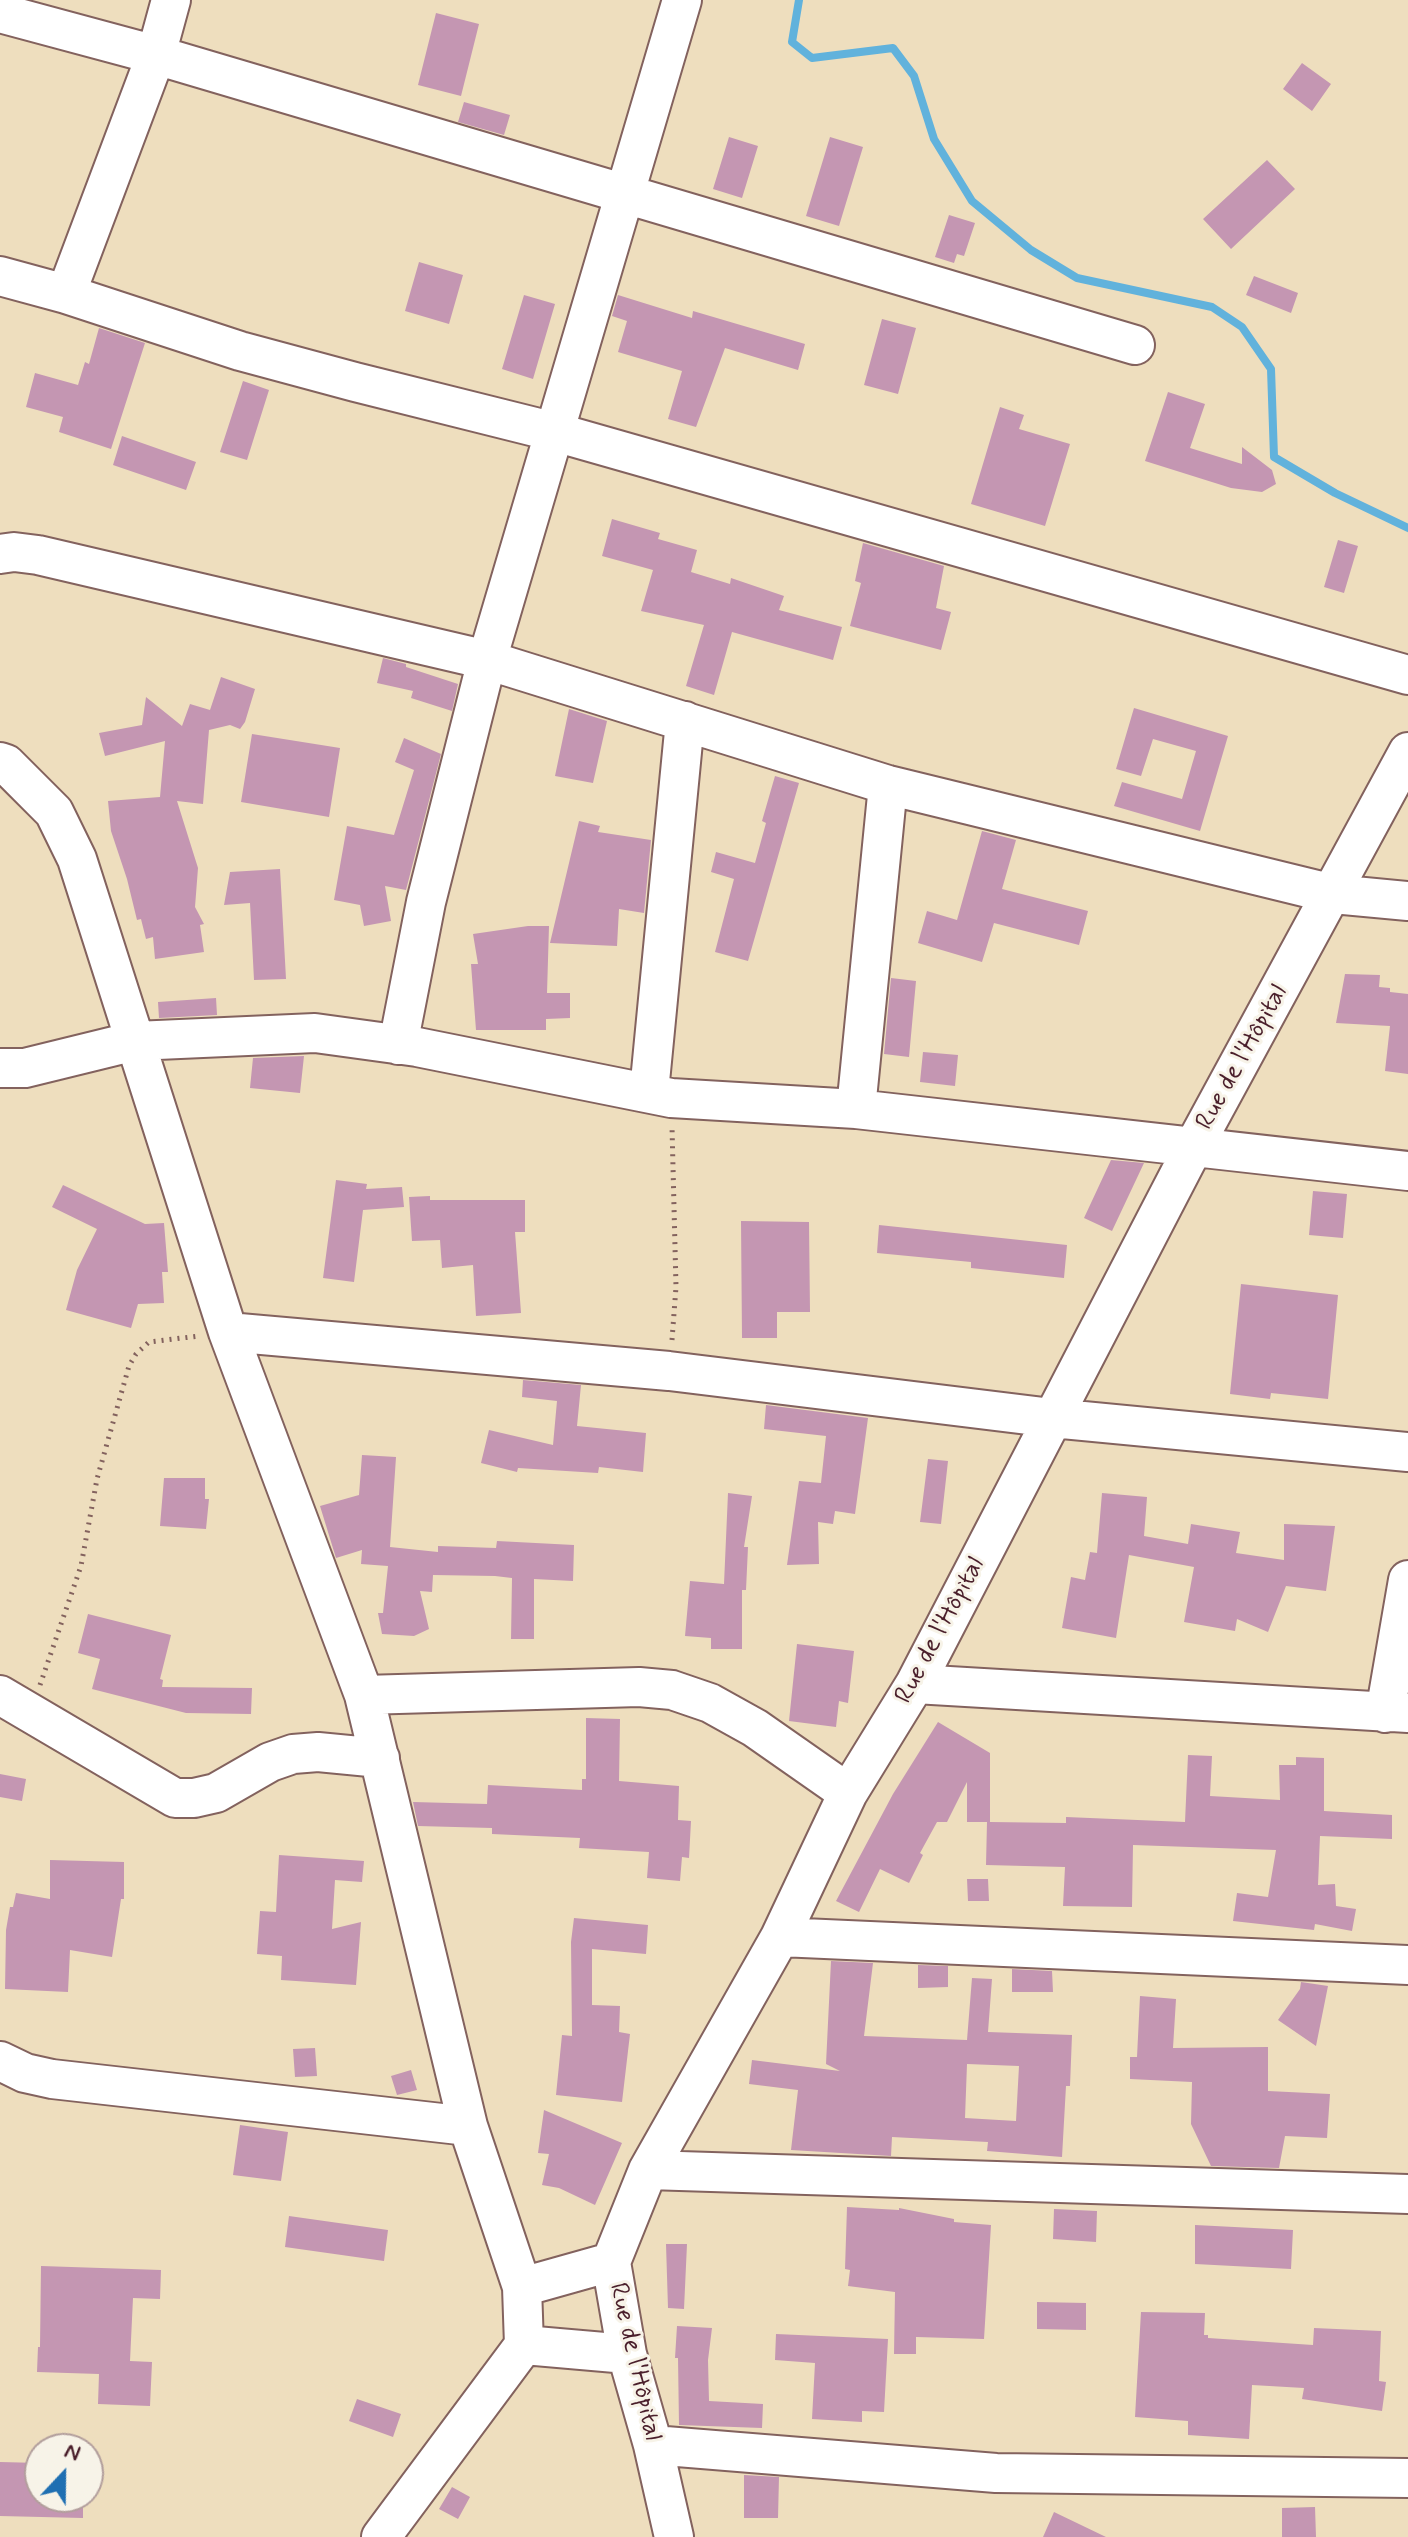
<!DOCTYPE html>
<meta charset="utf-8">
<style>
body{margin:0}
#map{position:relative;width:1408px;height:2537px;overflow:hidden;background:#eedebe;font-family:Mynerve,sans-serif}
canvas{display:block}
.north{position:absolute;left:24px;top:2433px;width:80px;height:80px;box-sizing:border-box;background:#f7f3e8;border:2px solid #b29e9c;border-radius:50%;rotate:22deg;font-size:22px;font-weight:700;line-height:32px;text-align:center;color:#4a1f2b}
.north::after{content:'';display:block;margin:auto;width:28px;height:36px;background:#1f6fb2;clip-path:polygon(50% 0,100% 100%,50% 72%,0 100%)}
</style>
<div id="map">
<canvas width="1408" height="2537"></canvas>
<div class="north">N</div>
</div>
<script>
const ctx = document.querySelector('canvas').getContext('2d');
ctx.lineJoin = 'round';
function shape(rows) {
  const path = new Path2D();
  for (const r of rows) {
    path.moveTo(r[0], r[1]);
    for (let i = 2; i < r.length; i += 2) path.lineTo(r[i], r[i + 1]);
  }
  return path;
}
function stroke(path, color, width, dash) {
  ctx.strokeStyle = color;
  ctx.lineWidth = width;
  ctx.lineCap = dash ? 'butt' : 'round';
  ctx.setLineDash(dash || []);
  ctx.stroke(path);
}
function fillPath(path, color) {
  ctx.fillStyle = color;
  ctx.fill(path, 'evenodd');
}
function write(font, color, halo, rows, align = 'center') {
  ctx.font = font + ' Mynerve,sans-serif';
  ctx.lineWidth = 6;
  ctx.setLineDash([]);
  ctx.textBaseline = 'middle';
  ctx.strokeStyle = halo;
  ctx.fillStyle = color;
  for (const [text, x, y, turn = 0] of rows) {
    ctx.save();
    ctx.translate(x, y);
    ctx.rotate((+turn || 0) * Math.PI / 180);
    ctx.textAlign = isNaN(turn) ? turn : align;
    if (halo) ctx.strokeText(text, 0, 0);
    ctx.fillText(text, 0, 0);
    ctx.restore();
  }
}
stroke(shape([
 [799,0,792,42,812,58,893,48,914,76,934,139,972,201,1031,250,1077,278,1212,307,1242,327,1271,369,1274,457,1335,493,1408,528]
]), '#61b2dc', 8);
fillPath(shape([
 [436,13,479,24,461,96,418,85],
 [1302,63,1331,84,1312,111,1283,89],
 [464,102,510,115,504,135,458,122],
 [729,137,758,146,742,198,713,189],
 [830,137,863,147,839,226,806,216],
 [1267,160,1295,189,1231,249,1203,219],
 [949,215,975,223,964,256,957,254,954,263,935,257],
 [419,262,463,275,449,324,405,311],
 [1254,276,1298,293,1291,313,1246,295],
 [524,295,555,304,533,379,502,369],
 [618,295,692,318,693,311,805,344,798,370,725,348,696,427,668,419,682,371,618,352,627,321,612,316],
 [882,319,916,328,898,394,864,385],
 [99,328,145,343,111,449,59,432,63,417,26,407,35,373,78,385,85,362,89,364],
 [243,381,269,390,247,460,220,452],
 [1168,392,1205,404,1190,448,1242,464,1242,447,1272,470,1276,484,1262,492,1231,488,1145,461],
 [1000,407,1024,415,1019,429,1070,444,1045,526,971,504],
 [122,436,196,462,186,490,113,465],
 [612,519,660,533,658,539,697,550,691,572,730,584,731,578,784,596,779,610,842,627,833,660,732,632,714,695,686,686,704,625,641,611,653,570,602,556],
 [1338,540,1358,546,1344,593,1324,587],
 [863,543,944,566,936,608,951,612,941,650,850,626,861,583,855,581],
 [383,658,406,664,406,667,458,684,452,711,411,698,413,691,377,683],
 [221,677,255,689,245,722,240,729,230,725,209,730,203,804,177,801,198,868,195,907,204,924,200,925,204,952,155,959,153,937,146,939,141,919,137,920,127,879,111,831,108,801,160,797,165,741,105,756,99,733,142,725,146,697,182,726,190,704,210,710],
 [1134,708,1228,736,1200,831,1114,806,1122,782,1182,799,1196,751,1153,739,1141,776,1116,769],
 [569,709,607,721,593,783,555,776],
 [252,734,340,748,329,817,241,802],
 [404,738,441,754,406,890,385,886,391,921,364,926,360,905,334,900,347,826,394,835,414,770,395,762],
 [775,776,799,783,748,961,715,952,734,879,711,872,716,852,755,863,766,823,762,821],
 [579,821,600,826,598,832,651,840,644,913,619,909,617,946,550,943],
 [982,831,1016,840,1002,889,1088,911,1079,945,994,923,982,962,918,943,927,911,957,920],
 [280,869,286,979,254,980,250,903,224,905,230,872],
 [528,926,549,926,547,993,570,993,570,1018,546,1019,546,1030,476,1030,471,964,478,964,473,934],
 [1345,974,1380,975,1379,987,1390,988,1390,992,1408,994,1408,1074,1385,1071,1390,1026,1336,1023],
 [891,978,916,981,909,1057,884,1054],
 [216,998,217,1015,159,1018,158,1002],
 [923,1052,958,1055,955,1086,920,1082],
 [304,1056,300,1093,250,1088,253,1058],
 [1111,1160,1144,1163,1112,1231,1084,1218],
 [336,1180,367,1184,366,1189,402,1187,404,1207,363,1210,354,1282,323,1278],
 [63,1185,145,1224,164,1223,168,1272,162,1272,164,1303,138,1304,131,1328,66,1310,77,1270,97,1229,52,1207],
 [1313,1191,1347,1194,1343,1238,1309,1235],
 [430,1196,430,1200,525,1200,525,1232,515,1232,521,1313,476,1316,473,1265,442,1268,440,1240,412,1241,409,1197],
 [741,1221,809,1222,810,1312,777,1312,777,1338,742,1338],
 [879,1225,1067,1245,1064,1278,971,1268,971,1262,877,1253],
 [1241,1284,1338,1295,1328,1399,1271,1393,1270,1399,1230,1394],
 [523,1380,581,1385,577,1426,646,1433,643,1472,599,1467,598,1473,518,1468,517,1472,481,1463,489,1430,553,1445,557,1401,522,1397],
 [766,1405,868,1418,855,1514,835,1511,833,1524,818,1522,819,1564,787,1565,799,1481,821,1483,826,1436,764,1429],
 [362,1455,396,1457,390,1547,438,1552,438,1546,496,1548,497,1541,574,1545,573,1581,534,1579,534,1639,511,1639,512,1578,495,1576,433,1575,432,1592,420,1591,429,1629,414,1636,382,1634,378,1613,383,1613,388,1566,361,1564,362,1550,336,1558,320,1506,359,1495],
 [928,1459,948,1461,941,1524,920,1522],
 [164,1478,205,1478,205,1499,209,1499,206,1529,160,1526],
 [728,1493,752,1496,744,1547,748,1547,746,1590,742,1590,742,1649,711,1649,711,1638,685,1636,690,1581,724,1584],
 [1102,1493,1147,1497,1144,1536,1188,1544,1191,1524,1240,1532,1236,1553,1284,1560,1284,1524,1335,1526,1326,1591,1286,1586,1268,1632,1237,1619,1235,1631,1184,1622,1194,1567,1129,1555,1116,1638,1062,1628,1071,1577,1085,1580,1090,1552,1097,1553],
 [88,1614,171,1635,160,1679,163,1680,162,1687,252,1688,251,1714,186,1713,92,1689,100,1659,78,1653],
 [797,1644,854,1651,848,1703,839,1701,836,1727,789,1721],
 [586,1718,620,1719,619,1781,679,1786,678,1820,691,1821,689,1858,682,1857,680,1881,647,1878,649,1852,579,1848,580,1838,492,1834,492,1828,418,1826,413,1802,487,1804,488,1785,582,1790,582,1779,586,1779],
 [938,1722,990,1753,990,1822,1066,1823,1066,1817,1185,1822,1188,1755,1212,1756,1210,1796,1280,1800,1279,1765,1296,1765,1296,1757,1324,1758,1324,1811,1392,1815,1392,1839,1320,1836,1318,1885,1335,1884,1336,1906,1356,1909,1352,1931,1315,1924,1314,1930,1233,1921,1237,1893,1268,1897,1276,1850,1133,1845,1132,1907,1063,1906,1065,1867,986,1865,987,1822,967,1822,967,1782,947,1822,937,1822,920,1853,923,1855,909,1883,880,1869,859,1912,836,1901,893,1794],
 [0,1774,26,1779,22,1801,0,1797],
 [279,1855,364,1861,362,1882,335,1880,332,1929,361,1922,356,1985,281,1980,282,1956,257,1954,260,1911,276,1912],
 [50,1860,124,1862,124,1899,121,1899,112,1957,70,1950,68,1992,5,1989,6,1930,10,1907,13,1907,16,1893,50,1899],
 [967,1879,988,1879,989,1901,968,1901],
 [574,1918,648,1925,646,1954,592,1949,592,2005,620,2006,619,2032,630,2034,622,2102,556,2095,562,2035,572,2036,571,1942],
 [831,1961,873,1963,864,2036,967,2040,972,1978,992,1979,988,2032,1072,2035,1070,2086,1066,2086,1062,2157,987,2151,988,2142,892,2137,891,2156,791,2150,798,2090,749,2084,752,2060,840,2071,826,2064],
 [967,2064,1019,2066,1016,2121,965,2118],
 [918,1965,948,1966,948,1987,918,1988],
 [1012,1969,1052,1971,1053,1992,1012,1992],
 [1301,1982,1328,1986,1316,2046,1278,2020,1300,1989],
 [1140,1996,1176,1999,1173,2048,1268,2047,1268,2091,1330,2094,1327,2138,1285,2136,1279,2168,1211,2166,1191,2124,1192,2082,1130,2079,1130,2057,1137,2057],
 [315,2048,317,2076,295,2077,293,2049],
 [411,2070,417,2090,397,2095,391,2076],
 [544,2110,622,2143,595,2205,559,2188,542,2185,549,2154,538,2153],
 [240,2125,288,2132,281,2181,233,2175],
 [847,2207,899,2210,899,2208,954,2219,954,2222,991,2225,984,2339,916,2337,916,2354,894,2354,895,2292,848,2286,850,2270,845,2269],
 [1054,2209,1097,2211,1096,2242,1053,2239],
 [289,2216,388,2230,384,2261,285,2247],
 [1195,2225,1293,2230,1291,2269,1195,2264],
 [666,2244,687,2244,684,2309,668,2308],
 [41,2266,161,2270,160,2299,133,2298,130,2361,152,2362,150,2406,98,2404,99,2374,37,2372,38,2347,40,2347],
 [1037,2302,1086,2303,1086,2330,1037,2329],
 [1141,2312,1205,2313,1204,2335,1208,2335,1208,2338,1313,2345,1314,2328,1381,2331,1379,2381,1386,2382,1382,2411,1302,2399,1304,2388,1252,2385,1249,2439,1188,2435,1188,2421,1135,2417],
 [677,2326,712,2328,708,2360,709,2401,763,2404,762,2428,679,2425,678,2358,675,2358],
 [776,2334,888,2339,884,2412,862,2411,862,2422,812,2419,815,2363,775,2360],
 [357,2399,401,2414,393,2437,349,2421],
 [0,2462,40,2463,40,2497,83,2497,83,2518,0,2516],
 [744,2475,779,2477,778,2518,744,2518],
 [452,2487,470,2497,458,2519,439,2509],
 [1315,2507,1316,2537,1282,2537,1282,2508],
 [1054,2512,1106,2537,1043,2537]
]), '#c496b2');
const minor = shape([
 [0,13,156,55,1135,345],
 [0,276,66,294,240,351,355,382,555,432,1408,675],
 [66,294,156,55,171,0],
 [0,554,14,552,38,555,487,660,888,785,1333,894,1408,901],
 [0,762,6,764,54,812,77,859,228,1332,364,1695,468,2126,522,2287,524,2345,381,2537],
 [398,1045,426,902,487,660,682,0],
 [0,1068,25,1068,135,1041,315,1033,417,1047,671,1098,856,1109,1408,1171],
 [649,1092,685,721],
 [856,1109,888,785],
 [228,1332,669,1371,1052,1418,1408,1452],
 [915,1684,1408,1713],
 [0,1695,175,1798,194,1798,216,1793,270,1762,293,1754,318,1752,380,1758],
 [364,1695,639,1687,672,1690,710,1703,755,1728,848,1793],
 [1385,1713,1408,1580],
 [780,1937,1408,1965],
 [0,2061,25,2073,52,2079,468,2126],
 [648,2170,1408,2194],
 [522,2287,611,2262],
 [524,2345,627,2354],
 [653,2445,996,2473,1408,2478],
 [674,2537,653,2445,627,2354,611,2262,648,2170,780,1937,848,1793,915,1684,1193,1148,1408,752]
]);
stroke(minor, '#83625e', 42);
stroke(shape([
 [672,1340,676,1287,672,1127],
 [40,1685,81,1566,97,1479,129,1366,136,1354,149,1342,199,1336]
]), '#83625e', 5, [2, 6]);
stroke(minor, '#fff', 38);
write('26px', '#4a1f2b', '#f7f3e8', [
 ["Rue de l'Hôpital",1243,1058,-61],
 ["Rue de l'Hôpital",941,1631,-62],
 ["Rue de l'Hôpital",634,2362,77]
]);
</script>
